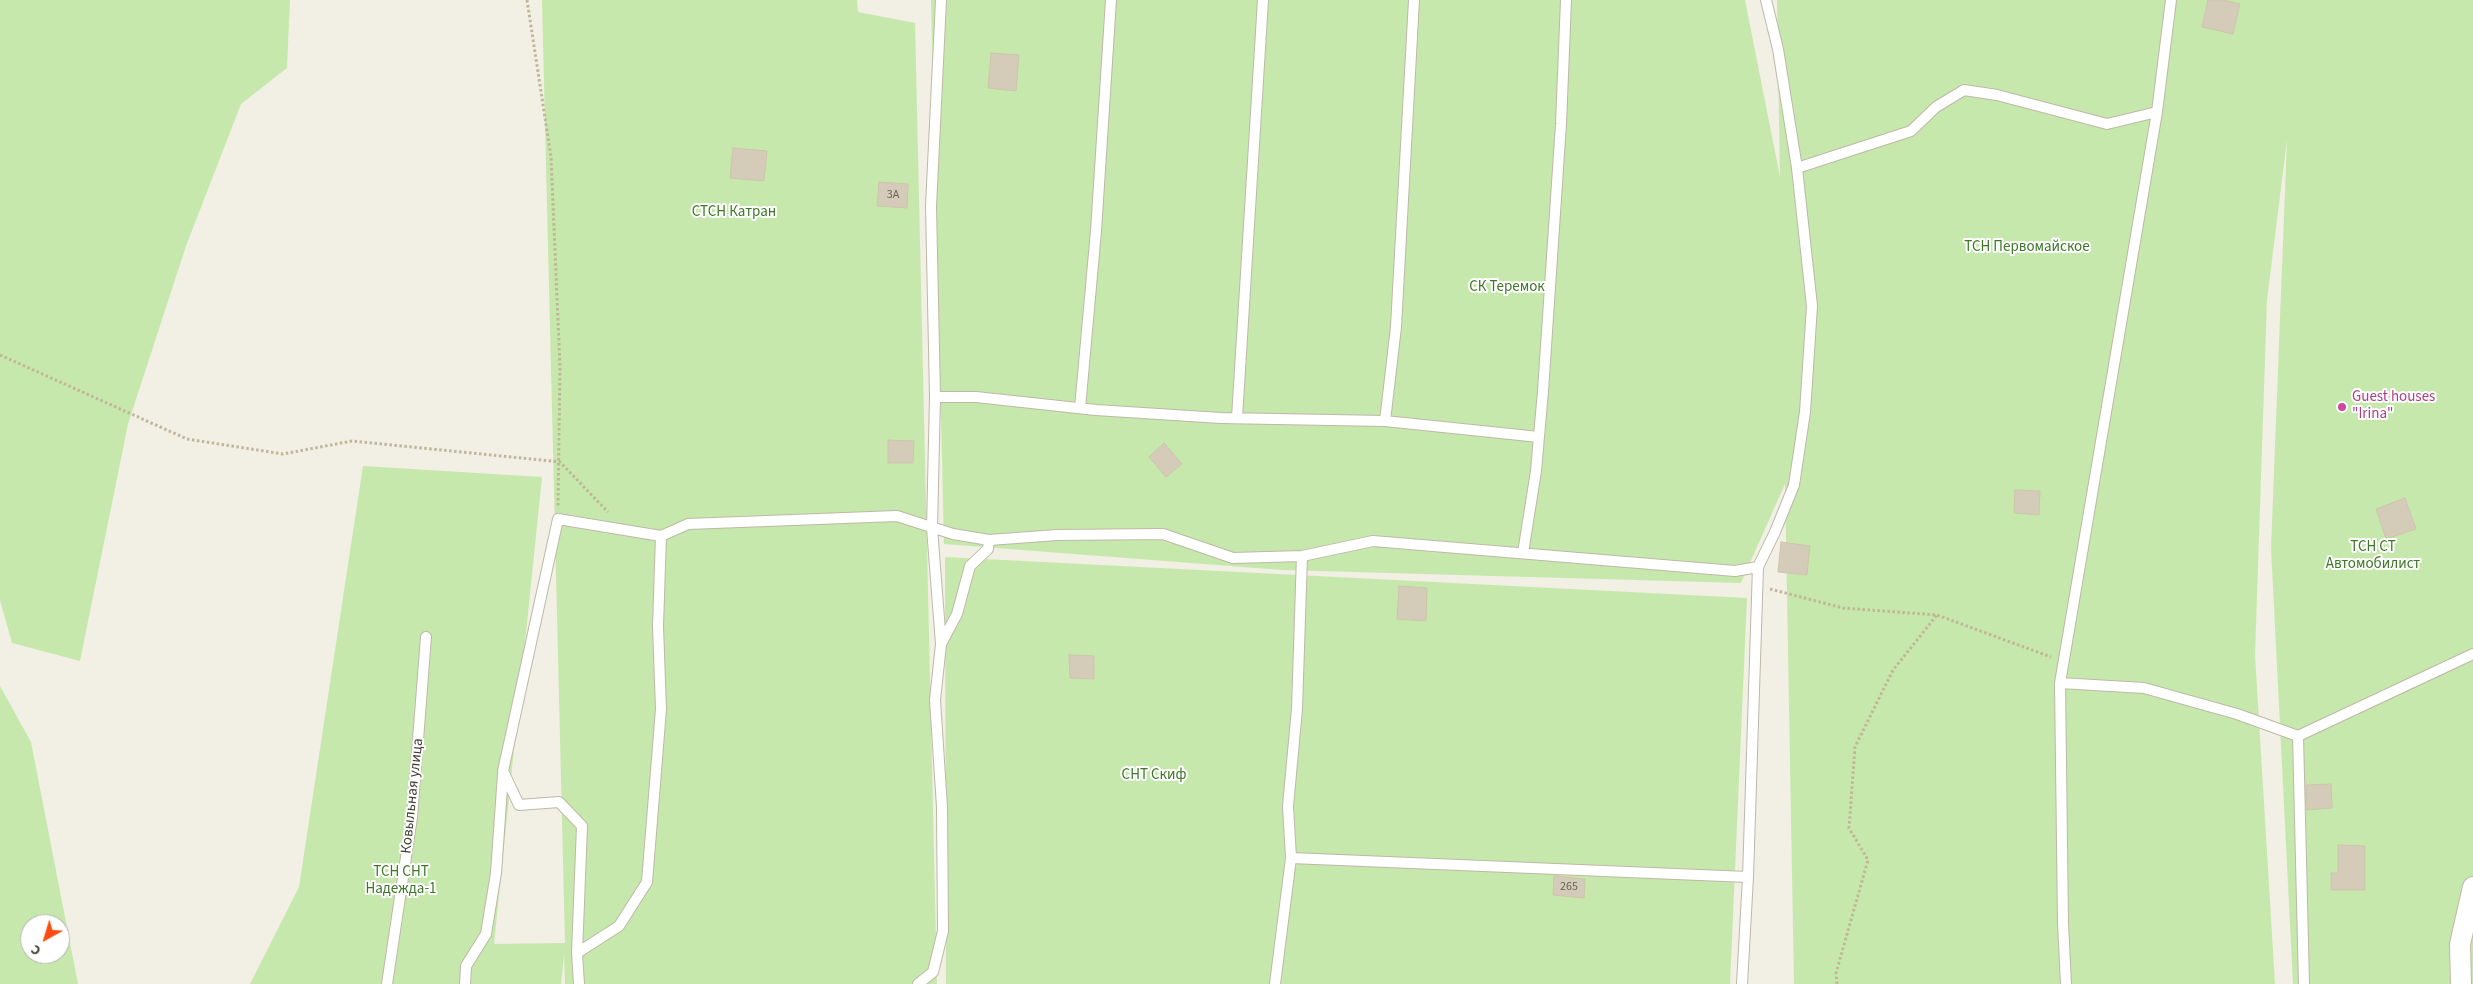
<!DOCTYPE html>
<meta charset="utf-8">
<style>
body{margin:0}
#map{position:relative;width:2473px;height:984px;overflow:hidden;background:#f2efe4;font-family:"Source Sans 3",sans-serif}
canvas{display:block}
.north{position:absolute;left:20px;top:914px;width:50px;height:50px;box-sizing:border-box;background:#fff;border:1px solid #b4b3ae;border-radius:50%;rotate:219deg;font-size:14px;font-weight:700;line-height:20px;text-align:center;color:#444034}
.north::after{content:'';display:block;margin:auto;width:18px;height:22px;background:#fd4c10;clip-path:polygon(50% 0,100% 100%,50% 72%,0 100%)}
</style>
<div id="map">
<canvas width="2473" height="984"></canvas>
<div class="north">С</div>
</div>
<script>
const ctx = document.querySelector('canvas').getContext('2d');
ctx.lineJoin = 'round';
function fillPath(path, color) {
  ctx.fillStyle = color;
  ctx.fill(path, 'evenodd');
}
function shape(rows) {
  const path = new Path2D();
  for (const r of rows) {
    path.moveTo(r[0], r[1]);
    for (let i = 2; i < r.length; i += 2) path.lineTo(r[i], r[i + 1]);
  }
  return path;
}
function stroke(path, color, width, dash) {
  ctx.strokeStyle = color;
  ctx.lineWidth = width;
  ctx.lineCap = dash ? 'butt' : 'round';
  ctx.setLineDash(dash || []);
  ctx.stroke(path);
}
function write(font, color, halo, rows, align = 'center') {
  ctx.font = font + ' "Source Sans 3",sans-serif';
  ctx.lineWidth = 4;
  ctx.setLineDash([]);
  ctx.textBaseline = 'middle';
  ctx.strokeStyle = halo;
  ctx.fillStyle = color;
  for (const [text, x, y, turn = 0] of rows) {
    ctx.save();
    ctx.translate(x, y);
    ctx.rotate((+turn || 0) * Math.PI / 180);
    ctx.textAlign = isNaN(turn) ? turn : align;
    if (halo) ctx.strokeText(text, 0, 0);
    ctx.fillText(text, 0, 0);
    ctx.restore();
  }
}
fillPath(shape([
 [0,0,290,0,287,68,241,104,186,246,128,424,80,661,12,643,0,600],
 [542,0,857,0,858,12,915,23,937,984,565,984,564,955,561,984,250,984,299,887,363,466,542,477,494,944,565,943],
 [931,0,1745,0,1780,177,1777,0,2473,0,2473,984,2293,984,2271,548,2287,140,2267,300,2255,655,2275,984,1794,984,1785,484,1741,583,1282,570,944,544],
 [945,557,1747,598,1730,984,946,984],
 [0,686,31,742,78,984,0,984],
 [30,924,60,924,60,954,30,954]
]), '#c7e8ac');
const building = shape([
 [2208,0,2224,0,2240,4,2233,34,2202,27,2208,0],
 [991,53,1019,55,1016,91,988,88,991,53],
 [733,148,767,151,764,181,730,178,733,148],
 [879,182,908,184,907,208,877,206,879,182],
 [888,440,914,441,913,463,888,463,888,440],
 [1164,443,1182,464,1166,477,1149,457,1164,443],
 [2015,490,2040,491,2039,515,2014,513,2015,490],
 [2405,498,2416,529,2386,539,2376,509,2405,498],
 [1781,542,1810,546,1807,575,1778,572,1781,542],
 [1399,586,1427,588,1426,621,1397,619,1399,586],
 [1069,655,1094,656,1094,679,1070,678,1069,655],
 [2331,784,2332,808,2307,810,2306,785,2331,784],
 [2338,845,2365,846,2365,890,2331,890,2331,873,2338,873,2338,845],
 [1554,876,1585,879,1584,898,1553,895,1554,876]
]);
fillPath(building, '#d4ccb9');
stroke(building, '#cfc5ac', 1);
const service = shape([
 [941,0,931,206,935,397,932,528,941,644],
 [1766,0,1778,49,1797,168],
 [935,397,976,397,1096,410,1221,418,1385,421,1539,437],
 [1080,408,1096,231,1111,0],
 [1237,418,1263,0],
 [1385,421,1396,327,1414,0],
 [1523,553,1536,471,1543,391,1561,124,1566,0],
 [2060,683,2144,688,2237,714,2298,736,2473,654],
 [2298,736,2304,984],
 [1291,858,1748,877],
 [577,953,619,926,647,882,661,709,658,626,661,536,688,524,897,516,953,534,989,540,1057,535,1163,534,1233,558,1302,556,1373,541,1735,571,1758,567],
 [387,984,412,817,426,637],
 [465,984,466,966,486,934,496,873,503,774],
 [579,984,577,953,582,826,559,802,519,805,503,771,558,519,661,536],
 [918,984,933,972,943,931,942,807,935,700,941,644,957,614,970,566,988,549,989,540],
 [1275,984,1291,858,1288,806,1297,709,1302,556],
 [1742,984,1748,877,1758,567,1775,532,1794,485,1805,412,1812,306,1797,168,1911,131,1936,107,1964,90,1997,95,2107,124,2157,112],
 [2066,984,2063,923,2060,683,2157,112,2171,0]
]);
const minor = shape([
 [2461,984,2460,944,2473,887]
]);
stroke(service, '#beb8a7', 12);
stroke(minor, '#beb8a7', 22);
stroke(shape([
 [527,0,551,157,560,367,558,507],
 [0,355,187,439,283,454,352,441,560,462,608,512],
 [1770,589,1843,608,1937,615,2051,657],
 [1837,984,1836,973,1868,860,1849,828,1855,747,1893,670,1937,615]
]), '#c0b698', 3, [2.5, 2.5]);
stroke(service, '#fff', 10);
stroke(minor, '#fff', 20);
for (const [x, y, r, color] of [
 [2342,407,5,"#d1479c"]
]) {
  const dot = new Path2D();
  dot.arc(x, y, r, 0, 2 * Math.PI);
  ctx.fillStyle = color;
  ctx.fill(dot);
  stroke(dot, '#fff', 2);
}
write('12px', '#686355', null, [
 ["3А",893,195],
 ["265",1569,887]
]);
write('15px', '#3d7727', '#fff', [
 ["СТСН Катран",734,213],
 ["ТСН Первомайское",2027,248],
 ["СК Теремок",1507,288],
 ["ТСН СТ",2373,548],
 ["Автомобилист",2373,565],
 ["СНТ Скиф",1154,776],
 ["ТСН СНТ",401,873],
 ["Надежда-1",401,890]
]);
write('15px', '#b23c85', '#fff', [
 ["Guest houses",2352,398],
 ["\"Irina\"",2352,415]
], 'left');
write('15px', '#444034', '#fff', [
 ["Ковыльная улица",413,796,-84]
]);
</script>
